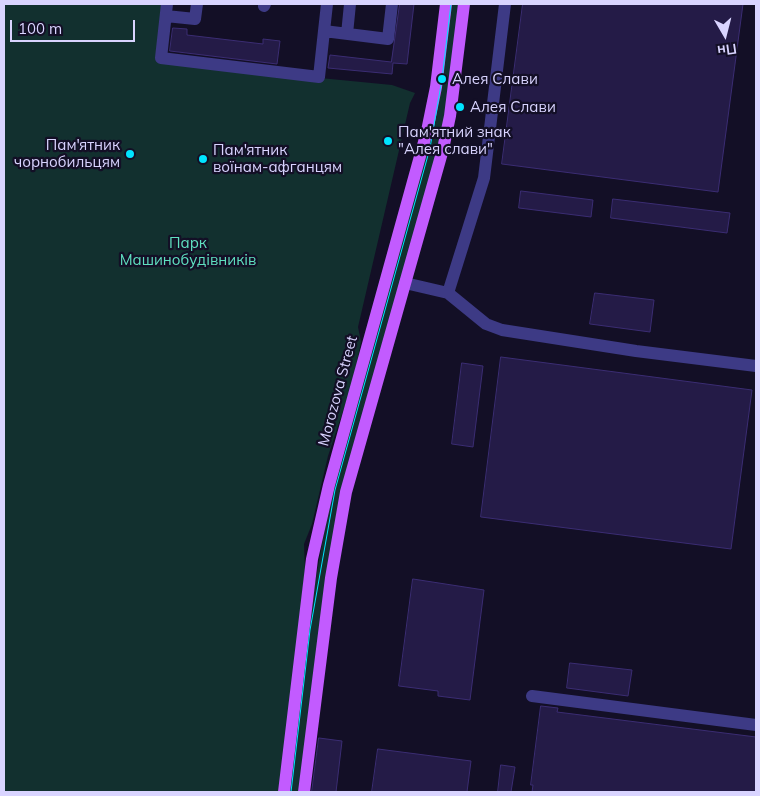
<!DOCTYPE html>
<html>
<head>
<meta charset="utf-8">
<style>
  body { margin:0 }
  #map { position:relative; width:760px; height:796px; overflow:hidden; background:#130f26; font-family:Mulish,sans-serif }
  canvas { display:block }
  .frame { position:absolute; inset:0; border:5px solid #d9d4ff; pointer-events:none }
  .north { position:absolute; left:700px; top:10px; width:50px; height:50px; -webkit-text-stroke:4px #130f26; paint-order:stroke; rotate:172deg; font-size:14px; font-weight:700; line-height:20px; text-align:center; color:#d9d4ff }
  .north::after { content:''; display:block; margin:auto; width:18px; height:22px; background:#d9d4ff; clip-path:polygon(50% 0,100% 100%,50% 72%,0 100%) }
  .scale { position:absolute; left:10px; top:20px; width:125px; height:22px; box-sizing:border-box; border:2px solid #d9d4ff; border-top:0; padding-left:6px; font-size:15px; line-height:18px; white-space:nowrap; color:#d9d4ff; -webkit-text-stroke:4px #130f26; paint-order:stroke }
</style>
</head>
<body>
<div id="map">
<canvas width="760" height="796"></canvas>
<div class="frame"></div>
<div class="north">Пн</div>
<div class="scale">100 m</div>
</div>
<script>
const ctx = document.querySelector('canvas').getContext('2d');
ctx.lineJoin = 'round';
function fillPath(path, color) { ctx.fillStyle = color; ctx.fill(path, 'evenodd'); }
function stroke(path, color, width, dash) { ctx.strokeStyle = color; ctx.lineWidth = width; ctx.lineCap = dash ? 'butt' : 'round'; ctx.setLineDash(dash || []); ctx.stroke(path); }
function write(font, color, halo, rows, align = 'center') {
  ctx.font = font + ' Mulish,sans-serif'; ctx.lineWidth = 4.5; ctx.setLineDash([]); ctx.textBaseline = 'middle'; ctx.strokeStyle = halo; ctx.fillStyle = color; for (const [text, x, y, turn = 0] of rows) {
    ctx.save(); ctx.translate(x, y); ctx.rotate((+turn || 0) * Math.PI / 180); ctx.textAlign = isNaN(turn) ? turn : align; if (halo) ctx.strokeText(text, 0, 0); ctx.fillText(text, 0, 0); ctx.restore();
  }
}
fillPath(new Path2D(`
  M4,4H165L158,59L238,70L392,85L415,93L410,103L358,327L361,342L353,381L328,456L312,524L304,544L305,570L280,792H4Z
  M449,4H460L447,117L344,487L300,792H288L313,594L333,484L427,145Z`), '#12302f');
const building = new Path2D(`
  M400,4H414L407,64L393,63L392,74L328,68L330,55L391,62Z
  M523,4H743L718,192L502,164Z
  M173,28L187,29V35L263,44V39L280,41L277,64L170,51Z
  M521,191L593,200L591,217L519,208Z
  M613,199L730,213L727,233L611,218Z
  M595,293L654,300L650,332L590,324Z
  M501,357L752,390L731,549L481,517Z
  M462,363L483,366L473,447L452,444Z
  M413,579L484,590L470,700L438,696V691L399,686Z
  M570,663L632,670L628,696L567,688Z
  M541,706L558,708L557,712L756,737V792H532L533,785H531Z
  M319,738L342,741L336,792H312Z
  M378,749L471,761L467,792H372Z
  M501,765L515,767L511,792H498Z`);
fillPath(building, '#241b47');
stroke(building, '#3b2d73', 1);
stroke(new Path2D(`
  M167,4L161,58L319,77L324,31L388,39L392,4
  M505,4L484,178L448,293L486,324L502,330L636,351L756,366
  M264,6L265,4
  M166,16L195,19L197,4
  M324,31L327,4
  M347,34L350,4
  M405,283L448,293
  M532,696L756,725`), '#3d3a85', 12);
stroke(new Path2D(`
  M284,792L312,559L329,485L427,131L436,87L446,4
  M304,792L331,578L346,492L443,149L450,116L464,4`), '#c25bff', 12);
stroke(new Path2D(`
  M291,792L310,630L335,490L430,148L442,79L451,4`), '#00e5ff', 1);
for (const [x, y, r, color] of [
  [442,79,5,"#00e5ff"],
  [460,107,5,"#00e5ff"],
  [388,141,5,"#00e5ff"],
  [130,154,5,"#00e5ff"],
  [203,159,5,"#00e5ff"]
]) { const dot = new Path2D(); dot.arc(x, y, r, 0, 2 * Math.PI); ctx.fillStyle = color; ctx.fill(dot); stroke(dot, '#130f26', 2); }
write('15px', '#d9d4ff', '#130f26', [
  ["Алея Слави",452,79],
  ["Aлея Слави",470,107],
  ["Пам'ятний знак",398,132],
  ["\"Алея слави\"",398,149],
  ["Пам'ятник",120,145,"right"],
  ["чорнобильцям",120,162,"right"],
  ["Пам'ятник",213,150],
  ["воїнам-афганцям",213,167]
], 'left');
write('15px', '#5fe0c0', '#130f26', [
  ["Парк",188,243],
  ["Машинобудівників",188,260]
]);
write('15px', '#d9d4ff', '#130f26', [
  ["Morozova Street",338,391,-75]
]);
</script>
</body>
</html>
